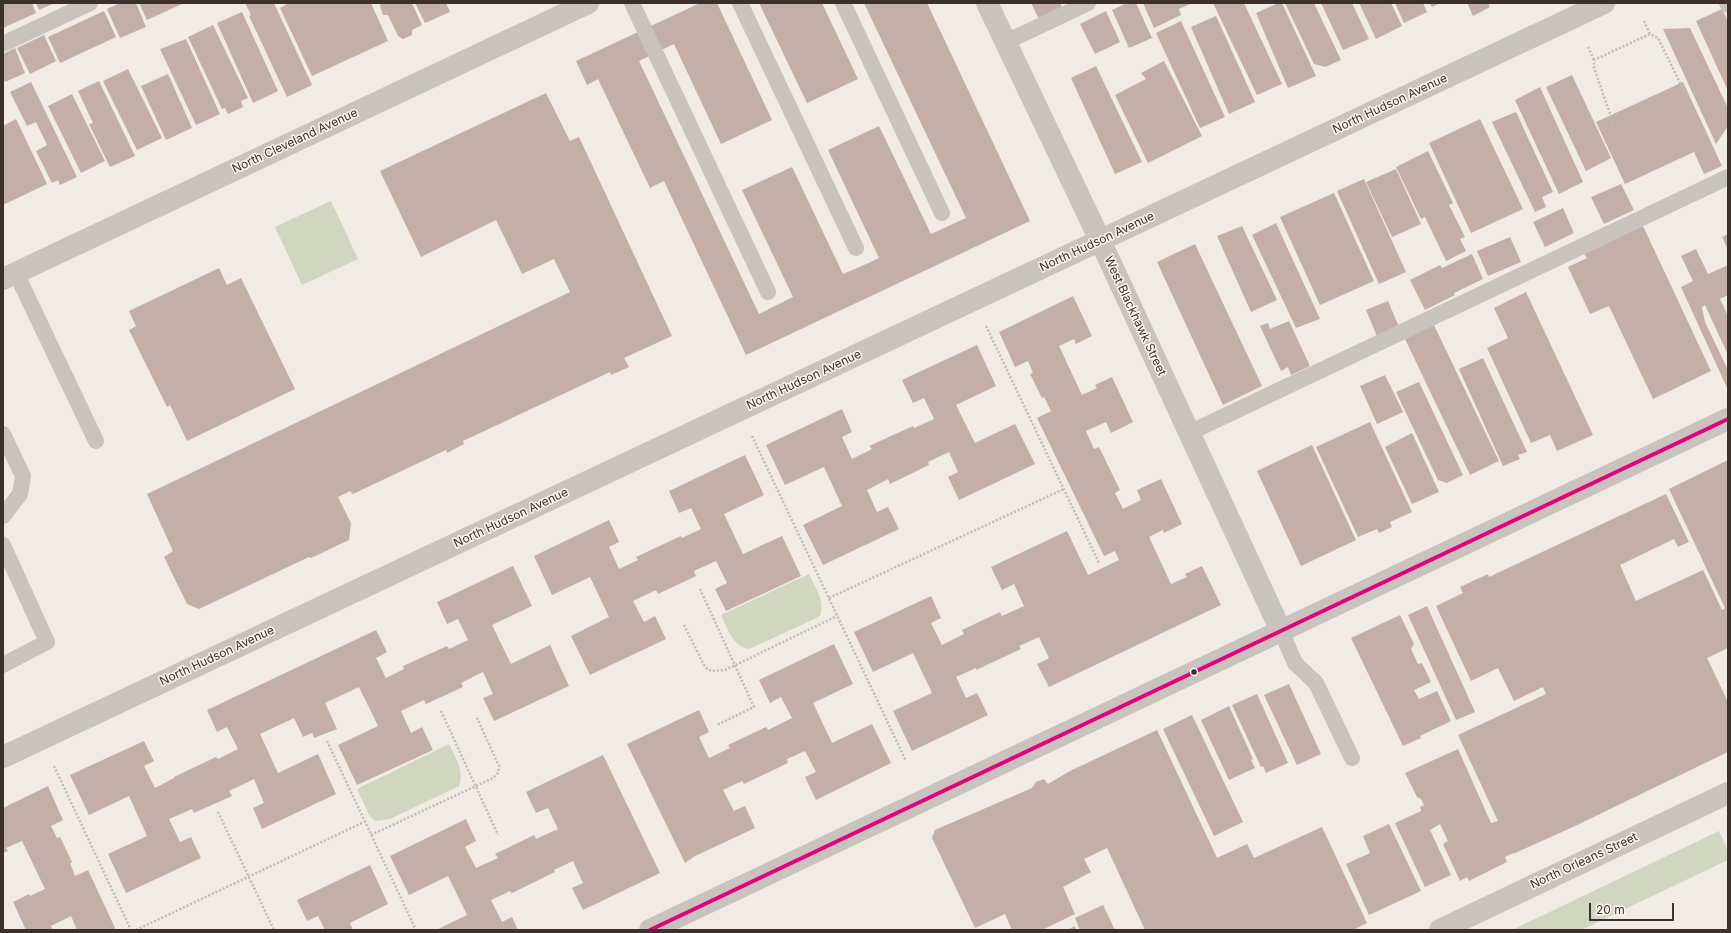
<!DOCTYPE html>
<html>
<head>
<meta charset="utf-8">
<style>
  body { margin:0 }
  #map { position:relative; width:1731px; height:933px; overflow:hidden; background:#f0ebe5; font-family:Inter,sans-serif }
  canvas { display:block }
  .frame { position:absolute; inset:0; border:4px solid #3b302b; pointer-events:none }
  .scale { position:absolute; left:1589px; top:903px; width:85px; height:18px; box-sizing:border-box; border:2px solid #3b302b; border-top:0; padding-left:5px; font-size:12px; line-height:14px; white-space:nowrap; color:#3b302b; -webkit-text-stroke:3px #fbf5ee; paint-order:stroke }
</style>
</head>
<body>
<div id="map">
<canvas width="1731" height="933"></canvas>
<div class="frame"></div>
<div class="scale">20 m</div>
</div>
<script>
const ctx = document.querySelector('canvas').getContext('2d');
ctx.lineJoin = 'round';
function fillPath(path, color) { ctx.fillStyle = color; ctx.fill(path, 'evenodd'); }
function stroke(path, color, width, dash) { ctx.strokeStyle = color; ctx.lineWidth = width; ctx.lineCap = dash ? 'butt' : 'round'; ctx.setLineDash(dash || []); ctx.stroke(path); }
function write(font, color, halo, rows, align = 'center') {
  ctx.font = font + ' Inter,sans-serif'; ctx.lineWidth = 3; ctx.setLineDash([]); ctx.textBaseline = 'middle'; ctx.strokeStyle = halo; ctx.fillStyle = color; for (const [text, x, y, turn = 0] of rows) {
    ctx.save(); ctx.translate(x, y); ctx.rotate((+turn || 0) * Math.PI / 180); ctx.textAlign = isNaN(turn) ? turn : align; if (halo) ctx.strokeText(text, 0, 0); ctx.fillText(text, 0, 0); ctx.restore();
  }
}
fillPath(new Path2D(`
  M331,201L358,259L302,285L275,227Z
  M809,574C815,587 827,604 819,617L749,649C732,646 728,629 721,615Z
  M449,744C455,757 465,772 459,786L390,819L375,821L369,815L357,789Z
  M1719,831L1728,851V860L1581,930H1512Z`), '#d1d6bf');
fillPath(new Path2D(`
  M3,3H32L36,13L3,28Z
  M36,3H55L39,10Z
  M120,3H136L146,27L120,38L107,9Z
  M139,3H184L147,20Z
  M245,3H274L312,85L287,97L249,16L251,15Z
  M289,3H371L388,41L312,76L280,8Z
  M381,3H412L422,25L412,30V35L403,39L398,36L388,15H383L380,6Z
  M415,3H446L450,12L425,23Z
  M700,3H717L772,120L721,144L674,44L639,61L759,314L793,297L742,190L792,167L843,274L864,265L879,258L828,150L879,126L931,234L966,218L864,3H927L1030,221L746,355L664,181L650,188L598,79L587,85L576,61Z
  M759,3H822L858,79L807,103Z
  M1031,3H1060L1062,7L1039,19Z
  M1127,3H1136L1152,38L1129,48L1112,10Z
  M1143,3H1192L1179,9L1181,15L1154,28Z
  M1213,3H1244L1282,84L1257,95Z
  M1278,3H1282L1316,76L1288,88L1256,13Z
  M1285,3H1314L1341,60L1325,67L1314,64Z
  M1321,3H1352L1369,39L1343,50Z
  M1359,3H1391L1402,26L1376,39Z
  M1395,3H1423L1427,12L1404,23Z
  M1430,3H1440L1432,7Z
  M1467,3H1488L1490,7L1473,16Z
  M1722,9L1728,21V91L1696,21Z
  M104,11L116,37L60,63L48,37Z
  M1106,11L1120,42L1095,54L1080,24Z
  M242,12L278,91L253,103L217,23Z
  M1216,16L1255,102L1229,114L1191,27Z
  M1181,21L1225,117L1200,128L1156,33Z
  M213,25L248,98L241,101L243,107L228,114L225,108L222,109L188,37Z
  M1690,28L1728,108V126L1716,144L1663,29Z
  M44,35L56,61L30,74L17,48Z
  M186,39L220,114L196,125L160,49Z
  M15,48L25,73L5,82L3,78V54Z
  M1164,61L1202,136L1148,163L1115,95L1146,79L1141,73Z
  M1096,66L1142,162L1115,174L1071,78Z
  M128,69L162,138L137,150L103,81Z
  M168,74L192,128L166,140L141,86Z
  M1572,75L1611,158L1586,171L1546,87Z
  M99,81L135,156L110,167L89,124L93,123L78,91Z
  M31,82L77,177L60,185L58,180L52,183L36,151L47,145L36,122L27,126L10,92Z
  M1683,82L1722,166L1704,174L1694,152L1625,184L1596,122Z
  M1540,87L1583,182L1559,194L1515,100Z
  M546,93L570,141L579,137L672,336L624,358L629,367L611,375L610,372L463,441L464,444L447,453L446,450L353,494L350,491L338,497L351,523L349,540L311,558L309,557L199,609L187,604L164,557L173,551L147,494L570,292L554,259L522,274L496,220L421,257L380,171Z
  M72,94L105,161L81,173L48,106Z
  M1516,112L1553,192L1542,197L1546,207L1535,212L1492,122Z
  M16,119L47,184L3,205V126Z
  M1480,119L1523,209L1471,233L1429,143Z
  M1428,151L1453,203L1449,205L1465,237L1460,239L1466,251L1446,261L1425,217L1421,219L1396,167Z
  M1396,169L1421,224L1392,237L1366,182Z
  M1364,179L1406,272L1379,284L1337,191Z
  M1621,184L1634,210L1604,224L1591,197Z
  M1334,193L1374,281L1320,305L1280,217Z
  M1563,208L1574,233L1545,247L1533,222Z
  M1276,223L1320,319L1296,328L1252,235Z
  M1242,226L1277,300L1251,312L1217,236Z
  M1643,226L1711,371L1653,399L1609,306L1590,314L1568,267L1587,258L1584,254Z
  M1728,234V250L1722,237Z
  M1510,237L1521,262L1488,276L1477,251Z
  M1195,244L1262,386L1223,405L1157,262Z
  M1696,249L1708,274L1728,265V295L1720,299L1728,316V355L1705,305L1702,307L1705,322L1728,370V390L1681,287L1693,281L1681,256Z
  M1472,254L1483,279L1454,293L1455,295L1425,310L1410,280L1440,265L1442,268Z
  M219,268L227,285L241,278L295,389L187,441L170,405L167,407L129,330L136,326L129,311Z
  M1526,292L1593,435L1557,451L1550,435L1531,443L1487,348L1508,338L1494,308Z
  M1073,296L1092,336L1076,344L1074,339L1059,346L1082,395L1097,388L1095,385L1112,377L1133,422L1111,433L1106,422L1086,431L1094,449L1099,447L1120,490L1115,493L1123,509L1141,500L1137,490L1161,479L1182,524L1164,533L1163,530L1149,537L1171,584L1187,577L1185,574L1202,566L1221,605L1049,687L1037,664L1049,658L1039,637L1019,646L1021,649L976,670V668L956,677L966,698L977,693L988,715L912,751L893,711L932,693L913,653L873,672L854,632L931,596L941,618L931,623L942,645L964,634L962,630L1000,612L1002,616L1024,606L1014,584L1002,590L991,567L1067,531L1088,575L1119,560L1115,551L1104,556L1037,418L1051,411L1044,397L1042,398L1030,374L1033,373L1028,361L1015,367L999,332Z
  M1388,301L1399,327L1377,336L1366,310Z
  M1289,321L1310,366L1291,375L1288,367L1281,371L1260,326L1268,323L1270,329Z
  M1434,325L1499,461L1470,475L1405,339Z
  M977,345L996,386L956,405L975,443L1015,424L1035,464L959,500L948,477L958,472L949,452L928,462L929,465L890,484L888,479L867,490L877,512L888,507L899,529L823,565L803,525L842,506L824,467L785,485L766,445L842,409L852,432L842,437L852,459L872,449L869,446L913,426L914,428L934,419L924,398L913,403L902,380Z
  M1483,358L1527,452L1518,455L1520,459L1503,466L1459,369Z
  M1385,375L1403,412L1377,424L1360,386Z
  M1419,382L1463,475L1447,483L1438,480L1396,392Z
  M1370,422L1412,512L1390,522L1392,527L1379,533L1377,529L1358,537L1316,447Z
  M1412,433L1439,492L1412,504L1385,447Z
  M1312,445L1356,540L1301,566L1257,471Z
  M745,455L764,495L724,514L743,554L782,536L801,576L726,611L715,589L727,583L716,561L694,571L696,576L658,594L656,590L633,601L644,622L655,616L666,639L590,675L571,636L609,617L590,577L552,595L534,556L609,520L619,542L609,547L619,569L638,560L636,557L681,536L682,538L701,529L691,508L679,513L669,491Z
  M1728,460V648L1707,658L1728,702V752L1573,827L1513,854V853L1505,857L1507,862L1469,881L1467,877L1460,881L1443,844L1448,841L1440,824L1430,830L1451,875L1425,887L1395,823L1421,811L1420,807L1424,805L1421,799L1417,797L1405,773L1458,749L1491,823L1498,821L1458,735L1546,694L1543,687L1514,701L1498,668L1471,681L1436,606L1463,593L1460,587L1488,574L1489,577L1666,494L1689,542L1678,547L1674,539L1620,565L1636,601L1703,570L1722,610L1725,608L1669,489Z
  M513,566L532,606L492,625L511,664L550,645L569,686L494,721L483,698L493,694L483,672L461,683L463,687L426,704L424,700L401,711L411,733L422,727L433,750L357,785L338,745L378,726L359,687L325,703L337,729L314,738L312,733L303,737L294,718L260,734L278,773L318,754L336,794L262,829L253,808L264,803L254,779L229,791L232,796L194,813L192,809L169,819L180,842L191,837L201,858L126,893L108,854L147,836L129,796L89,815L70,775L144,741L154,761L144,766L155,788L174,778V777L216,757L218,759L238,749L227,727L217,732L207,710L376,630L387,652L376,658L386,678L404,669L403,666L447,646L449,649L468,640L458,619L447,624L437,602Z
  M1427,606L1475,712L1456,720L1408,615Z
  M1400,615L1414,644L1411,649L1418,664L1422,663L1431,682L1414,690L1419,699L1437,691L1451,721L1420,736L1421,738L1403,746L1351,638Z
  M834,644L853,684L813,703L832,743L872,724L891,763L816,800L805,777L816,772L805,751L787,759L788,763L744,784L742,781L723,790L734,811L745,806L755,828L695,856L685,863L627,744L699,710L709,732L699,737L709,758L730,748L728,745L766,727L768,730L792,718L781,697L770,703L759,680Z
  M1289,684L1321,754L1297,765L1264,695Z
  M1257,694L1288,763L1266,773L1263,766L1261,767L1232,705Z
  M1229,706L1253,759L1251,760L1255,768L1229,780L1201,720Z
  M1192,715L1243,822L1214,836L1163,729Z
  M1157,730L1217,858L1247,844L1254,858L1322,827L1367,923L1353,930H1145L1107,848L1084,859L1091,872L1063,887L1075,914L1042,930H1012L1005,914L975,928L932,838L935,830L1032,788L1036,782L1044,779L1048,784L1070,771Z
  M603,755L660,873L583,910L572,888L583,883L573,861L554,870L555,872L512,893L510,891L491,900L502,922L512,917L518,930H436L467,915L448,876L409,895L390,856L466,819L476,841L465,847L476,868L498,858L495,854L534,835L536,839L558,829L548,808L536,813L526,792Z
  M48,786L63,820L51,826L57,838L60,837L72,862L70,863L75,876L88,870L116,930H77L71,916L51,926L53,930H26L13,902L29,894L30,896L45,889L22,841L6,848L8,851L3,853V808Z
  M1389,824L1421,891L1369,915L1346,864L1370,853L1363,836Z
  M370,865L388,904L350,923L353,930H325L318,916L307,921L297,900Z
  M1103,905L1115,930H1080L1075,918Z
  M1075,926L1076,930H1067Z`), '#c3afa7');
stroke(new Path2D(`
  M1644,21L1650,34
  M1588,47L1594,60
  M1614,125L1594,68V60L1650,34L1658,38L1685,93
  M986,326L1099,563
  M752,436L906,761
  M700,589L754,707L717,725
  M829,598L1064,489
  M684,625L705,667L711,671L725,670L837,616
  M441,711L498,835
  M327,741L416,930
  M54,766L131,930
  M218,812L274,930
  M371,835L493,778L498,773L499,766L477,718
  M136,930L364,822`), '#c2bbb6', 2.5, [2, 2]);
stroke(new Path2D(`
  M632,3L768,292
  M740,3L856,248
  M843,3L942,213
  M1727,3L1728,5
  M1006,42L1088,3
  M3,44L90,3
  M16,273L96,441
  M1189,433L1728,177
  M3,434L23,476L20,494L3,516
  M3,545L47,642L3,665
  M1281,631L1295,663L1316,683L1352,758`), '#c9c3be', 16);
stroke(new Path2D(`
  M987,3L1100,240L1281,631
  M3,279L588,3
  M3,757L1604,3
  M1440,930L1728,793`), '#c9c3be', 22);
stroke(new Path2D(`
  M650,930L1728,419`), '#c9c3be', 22);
stroke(new Path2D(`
  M650,930L1728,419`), '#e5007d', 4);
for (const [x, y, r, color] of [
  [1194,672,3.5,"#3b302b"]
]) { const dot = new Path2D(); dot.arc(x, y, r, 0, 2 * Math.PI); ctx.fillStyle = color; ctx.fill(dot); stroke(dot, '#fbf5ee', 1.5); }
write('12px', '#3b302b', '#fbf5ee', [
  ["North Hudson Avenue",1390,104,-25],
  ["North Cleveland Avenue",295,141,-25],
  ["North Hudson Avenue",1097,242,-25],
  ["West Blackhawk Street",1135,316,65],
  ["North Hudson Avenue",804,380,-25],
  ["North Hudson Avenue",511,518,-25],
  ["North Hudson Avenue",217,656,-25],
  ["North Orleans Street",1584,861,-25]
]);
</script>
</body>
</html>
